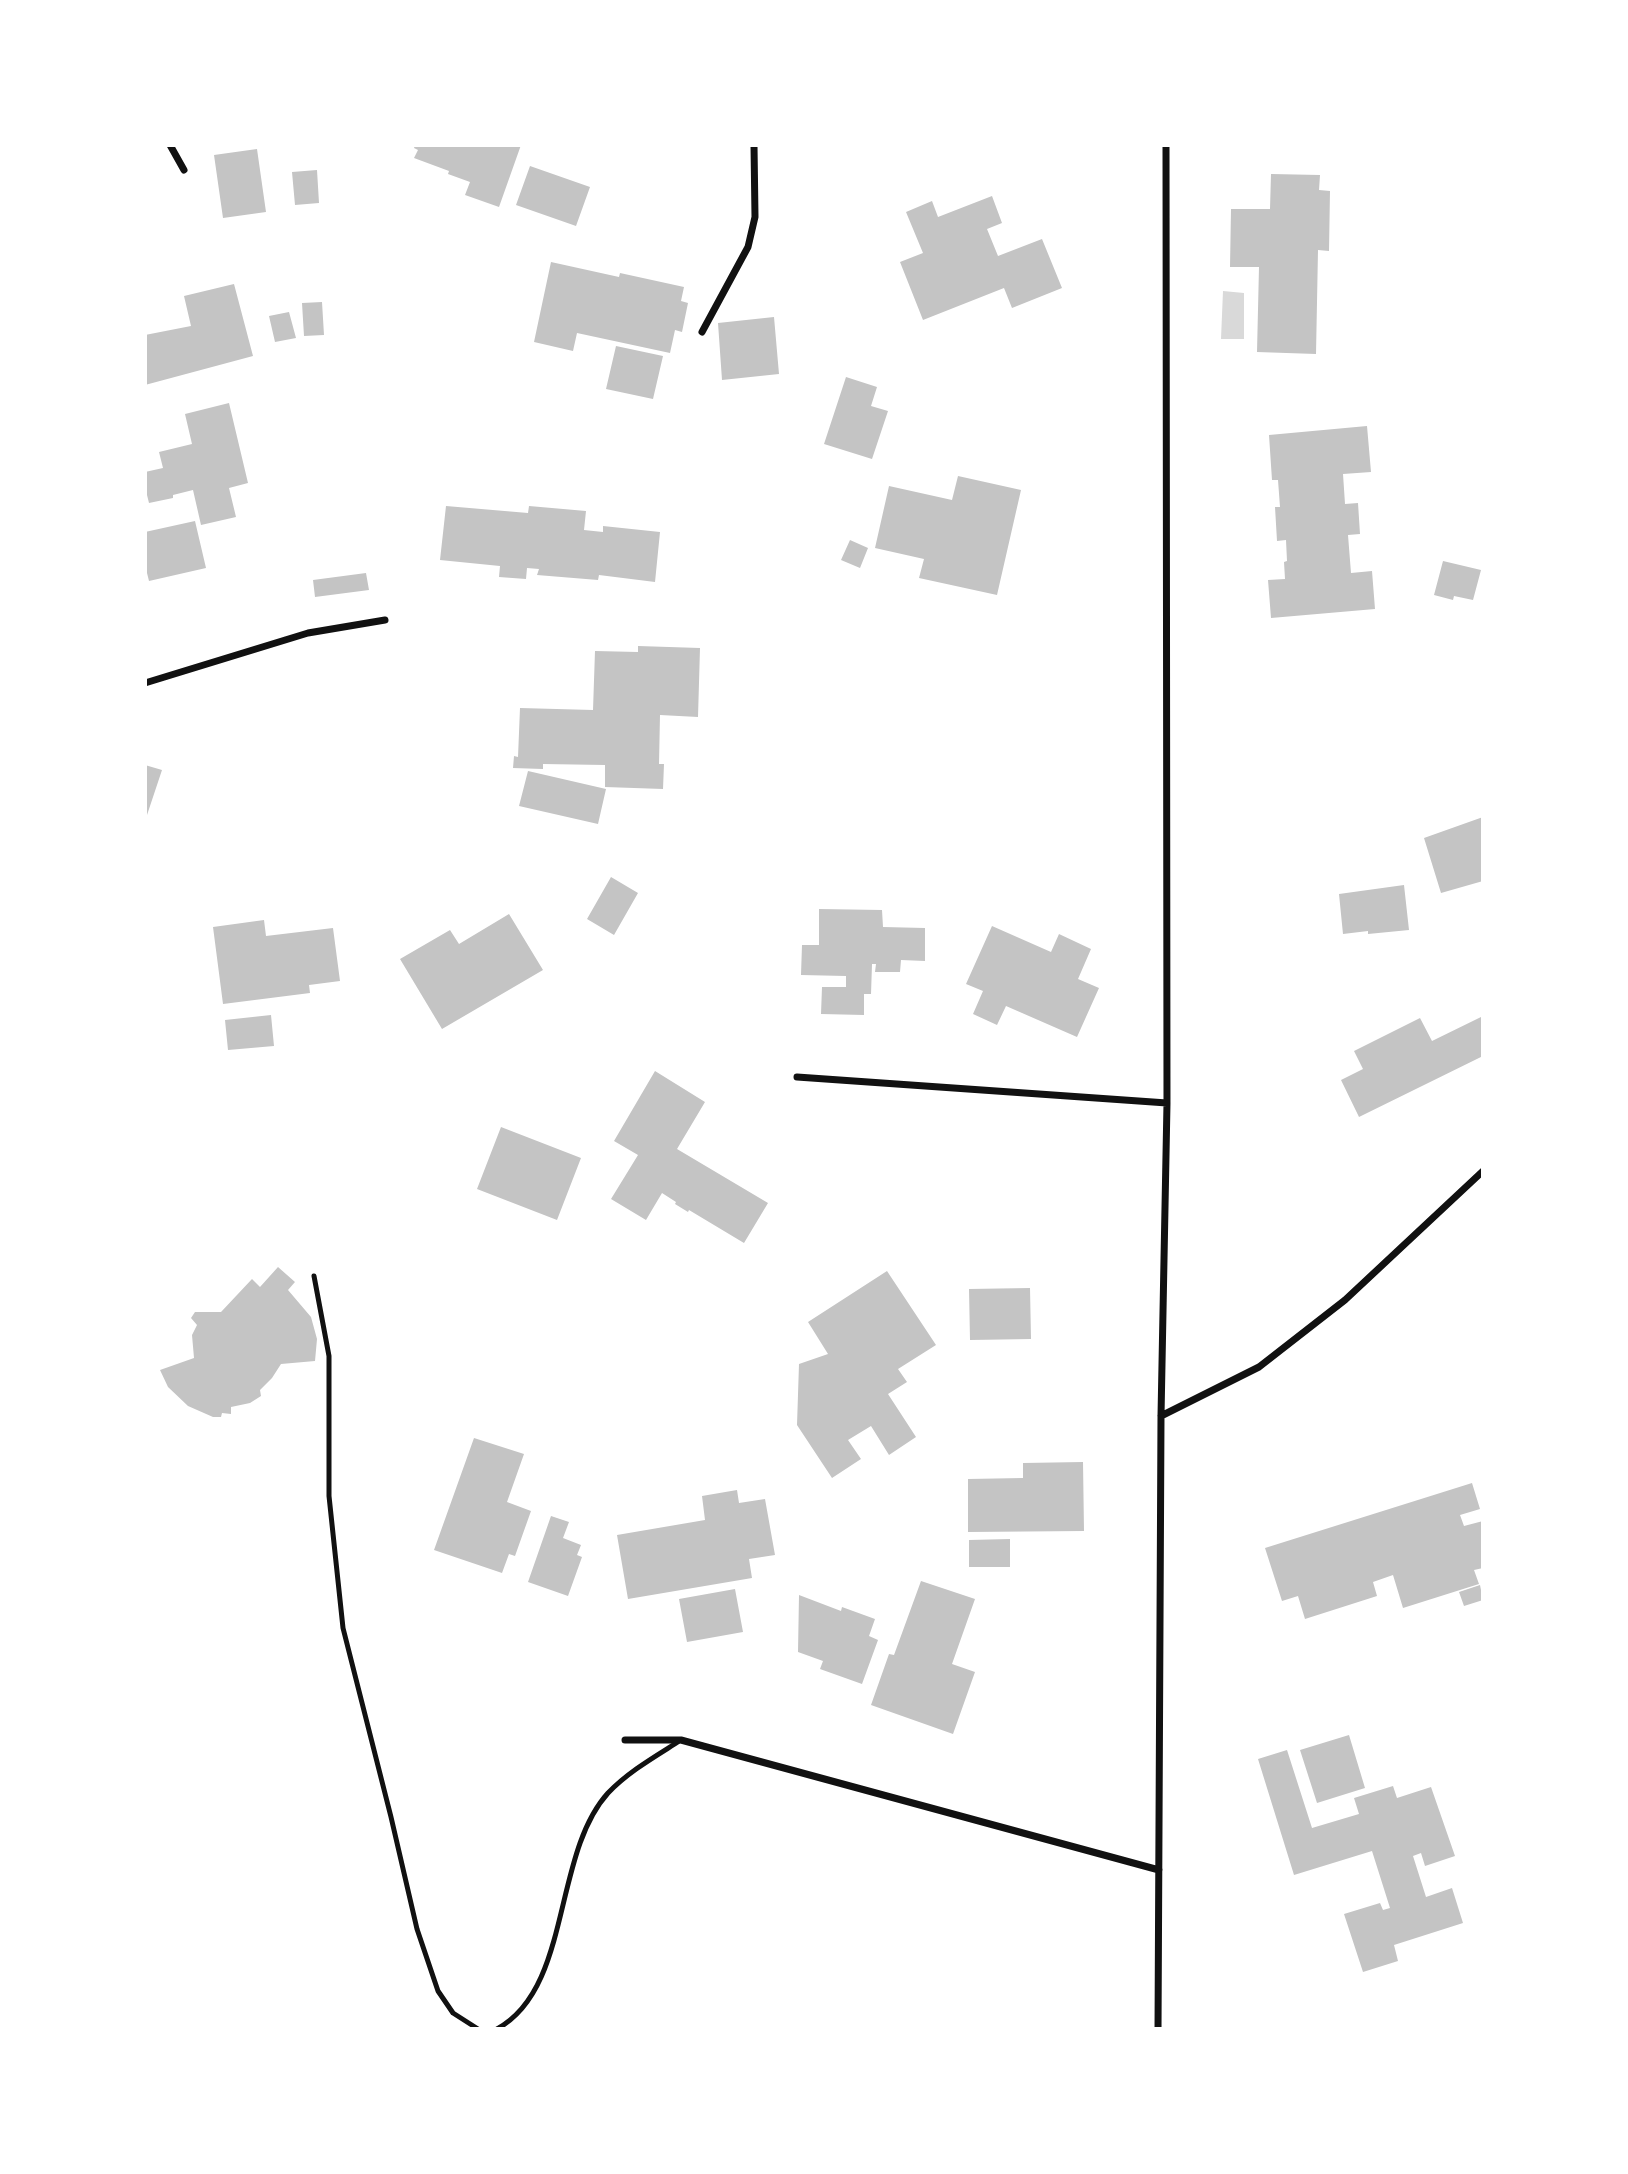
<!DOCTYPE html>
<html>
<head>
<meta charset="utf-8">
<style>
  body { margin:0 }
  #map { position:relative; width:1628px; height:2174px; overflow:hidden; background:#fff; font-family:Lora,serif }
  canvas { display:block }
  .frame { position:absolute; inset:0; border:147px solid #fff; pointer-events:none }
</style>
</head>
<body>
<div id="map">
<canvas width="1628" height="2174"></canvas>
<div class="frame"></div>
</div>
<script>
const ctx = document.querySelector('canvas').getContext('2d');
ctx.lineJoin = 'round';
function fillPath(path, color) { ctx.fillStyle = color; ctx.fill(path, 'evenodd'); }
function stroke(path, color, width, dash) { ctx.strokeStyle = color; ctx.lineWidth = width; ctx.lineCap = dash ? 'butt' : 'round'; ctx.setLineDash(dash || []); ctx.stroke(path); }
fillPath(new Path2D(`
  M1223,291L1244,293V339H1221Z`), '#d9d9d9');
fillPath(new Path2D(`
  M415,145H521L499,207L465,195L470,182L448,174L449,171L414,158L418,150L414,148Z
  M257,149L266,212L223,218L214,155Z
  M530,166L590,187L576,226L516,205Z
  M317,170L319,203L295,205L292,172Z
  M1271,174L1320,175L1319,190L1330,191L1329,251L1318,250L1316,354L1257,352L1259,267H1230L1231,209H1270Z
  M992,196L1002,223L987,229L998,256L1042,239L1062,288L1012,308L1004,288L923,320L900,262L923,253L906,212L932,201L938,217Z
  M551,262L619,277L620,273L684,287L681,301L688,303L682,332L675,330L670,353L577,333L573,351L534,342Z
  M234,284L253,356L145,385V335L191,326L184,296Z
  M322,302L324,335L304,336L302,303Z
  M289,312L296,338L275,342L269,316Z
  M774,317L779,374L722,380L718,323Z
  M616,346L663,356L653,399L606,389Z
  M846,377L877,387L871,406L888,411L872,459L824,444Z
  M229,403L248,483L229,488L236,517L201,525L193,490L173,495V498L149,503L145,487V472L163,468L159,452L192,444L185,414Z
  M1367,426L1371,472L1343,474L1345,504L1358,503L1360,534L1348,535L1351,573L1372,571L1375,609L1271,618L1268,580L1285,579L1284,562L1287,561L1286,540L1277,541L1275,507H1280L1278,480H1272L1269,435Z
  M958,476L1021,490L997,595L919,578L924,559L875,548L889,486L952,500Z
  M446,506L528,513L529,506L586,511L584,530L603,532V526L660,532L655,582L599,575L598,580L537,575L539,569L527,568L526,579L499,577L500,566L440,560Z
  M195,521L206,568L149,581L145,565V532Z
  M850,540L868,548L860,568L841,560Z
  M1443,561L1481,570L1473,600L1454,596L1453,600L1434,595Z
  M366,573L369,590L315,597L313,580Z
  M638,646L700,648L698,717L660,715L659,764H664L663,789L605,787V765L543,764V769L513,768L514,756L518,757L520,708L593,710L595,651L638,652Z
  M145,765L162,770L146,818H145Z
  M528,771L606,789L598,824L519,806Z
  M1483,817V881L1441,893L1424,838Z
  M611,877L638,893L614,935L587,919Z
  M1404,885L1409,930L1368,934V931L1343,934L1339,894Z
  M819,909L882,910L883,927L925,928V961L901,960L900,972H875L876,964H872L871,994H864V1015L821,1014L822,987H846V976L801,975L802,945H819Z
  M509,914L543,970L442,1029L400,959L450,930L459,944Z
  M264,920L266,936L333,928L340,981L309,985L310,993L223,1004L213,927Z
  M992,926L1051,952L1059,934L1091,949L1078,979L1099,988L1077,1037L1006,1006L997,1025L973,1014L983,991L966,984Z
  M271,1015L274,1046L228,1050L225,1020Z
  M1481,1017L1483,1021V1056L1359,1117L1341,1080L1363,1069L1354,1051L1420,1018L1432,1041Z
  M655,1071L705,1102L677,1149L768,1203L744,1243L689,1210L688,1212L675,1204L676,1202L662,1193L646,1220L611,1199L638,1155L614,1141Z
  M501,1127L581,1158L557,1220L477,1189Z
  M278,1267L295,1282L288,1290L311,1317L317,1339L315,1361L281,1364L272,1378L260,1390L261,1396L250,1403L231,1407V1414L222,1413L221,1417H213L188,1406L168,1387L160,1370L194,1358L192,1335L197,1325L191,1318L195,1312H221L252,1279L260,1287Z
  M887,1271L936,1345L898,1369L907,1382L888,1394L916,1437L889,1455L871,1426L848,1440L861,1459L832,1478L797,1425L799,1364L828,1354L808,1322Z
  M1030,1288L1031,1339L970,1340L969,1289Z
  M474,1438L524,1454L507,1502L531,1511L515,1556L509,1554L502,1573L434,1550Z
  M1083,1462L1084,1531L968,1532V1479L1023,1478V1463Z
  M1472,1483L1480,1509L1460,1515L1464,1526L1483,1521V1568L1474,1570L1479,1584L1403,1608L1393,1575L1373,1582L1377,1596L1305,1619L1298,1596L1282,1601L1265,1548Z
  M737,1490L739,1503L765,1499L775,1555L749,1559L752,1578L628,1599L617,1535L705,1520L702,1496Z
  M551,1516L569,1522L563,1538L581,1545L577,1555L582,1557L568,1596L528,1582Z
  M1010,1539V1567H969V1540Z
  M921,1581L975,1599L952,1664L975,1672L953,1734L871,1705L889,1654L894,1655Z
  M1480,1585L1483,1600L1464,1606L1459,1592Z
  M735,1589L743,1632L687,1642L679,1599Z
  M799,1595L841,1611L842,1607L875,1619L869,1636L878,1640L862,1684L820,1669L823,1661L798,1652Z
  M1349,1735L1365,1788L1317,1803L1300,1750Z
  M1287,1750L1312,1828L1359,1814L1354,1798L1393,1786L1397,1798L1431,1787L1455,1856L1425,1866L1421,1853L1413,1856L1426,1897L1452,1888L1463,1923L1394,1945L1398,1961L1363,1972L1344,1914L1380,1903L1383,1910L1390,1908L1372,1851L1294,1875L1258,1759Z`), '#c4c4c4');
stroke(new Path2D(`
  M314,1276L329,1356V1496L343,1628L391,1817L417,1929L438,1991L453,2013L478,2029
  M497,2029C572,1988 552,1855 608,1793C629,1771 656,1756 681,1740`), '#111', 5);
stroke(new Path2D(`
  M170,145L184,170
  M702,332L748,247L755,217L754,145
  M145,683L308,633L385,620
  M797,1077L1167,1103
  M1161,1416L1259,1367L1345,1300L1483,1171
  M625,1740H681L1159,1870
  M1158,2029L1161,1416L1167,1103L1166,145`), '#111', 7);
</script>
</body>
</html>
